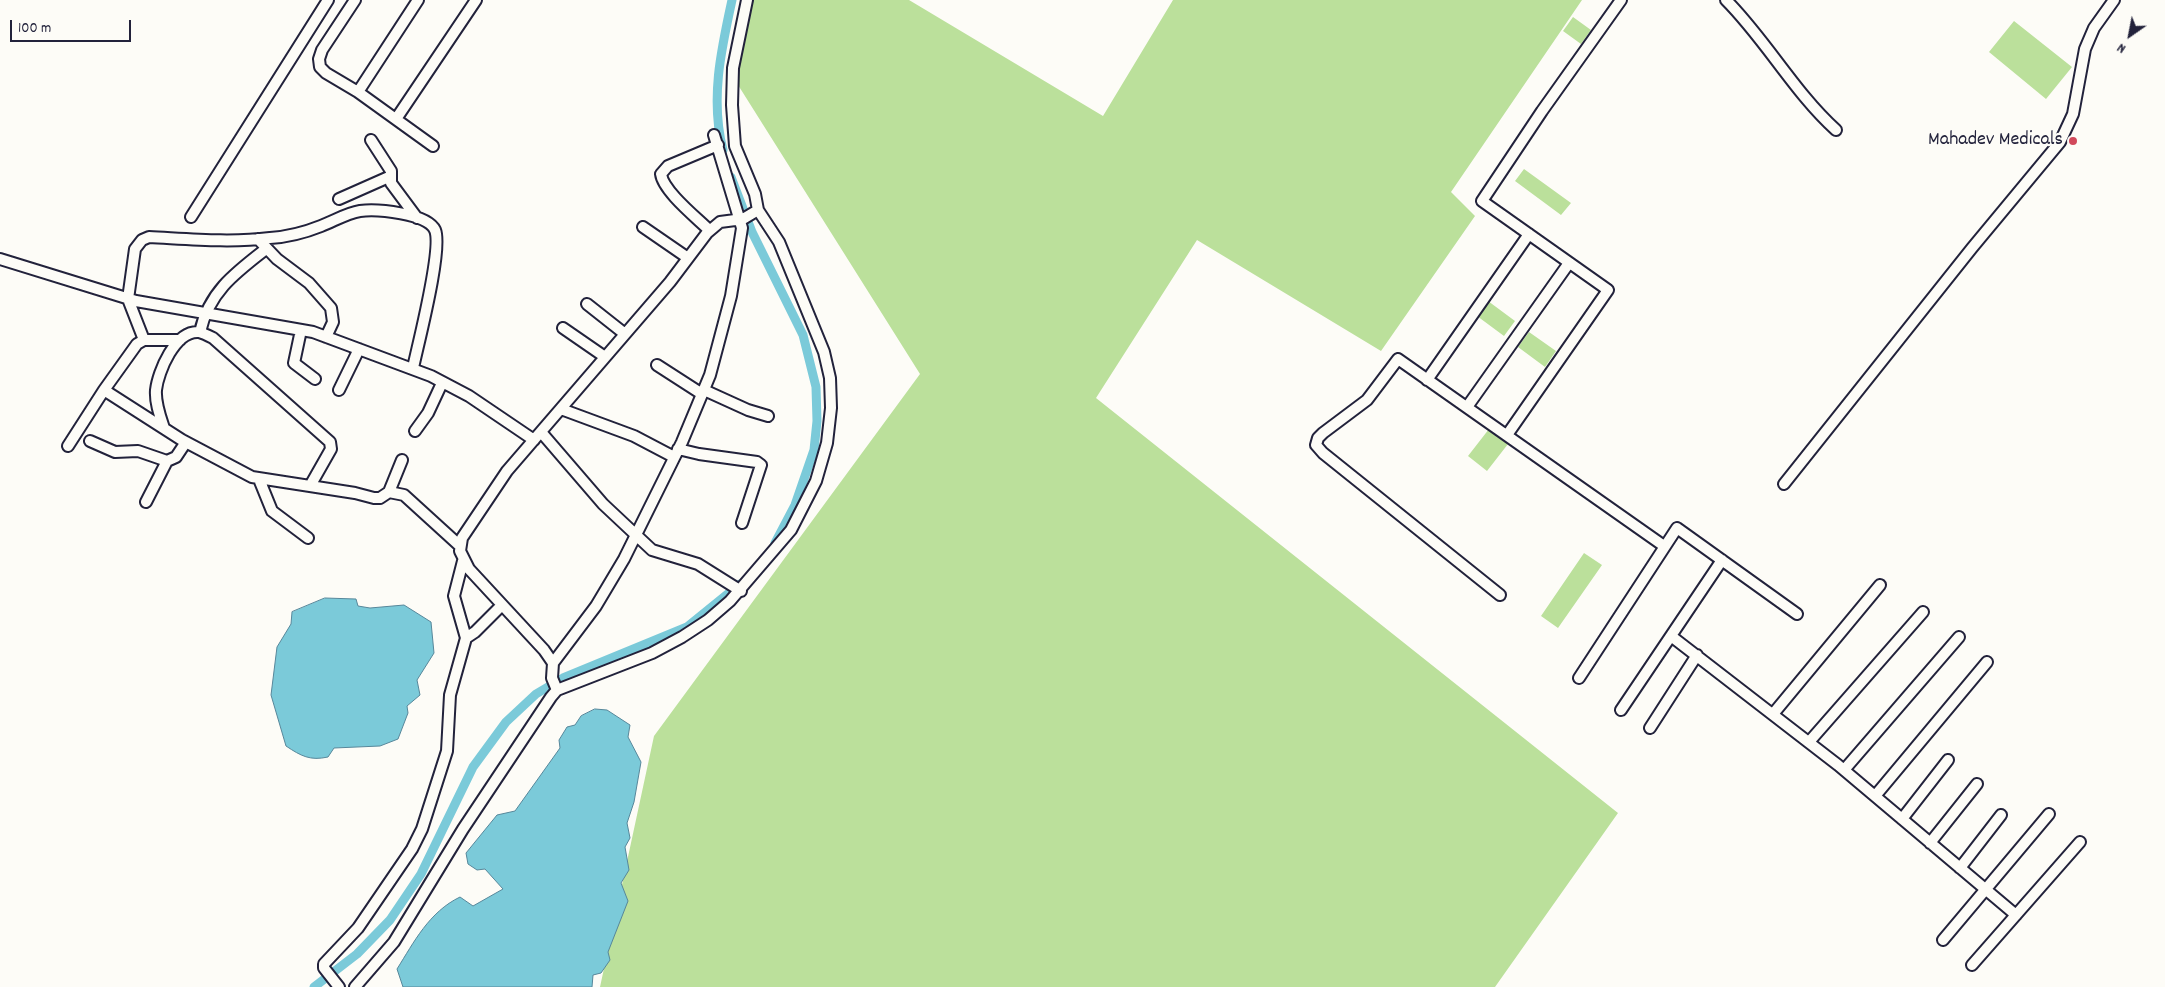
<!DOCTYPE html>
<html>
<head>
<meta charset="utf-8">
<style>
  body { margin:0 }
  #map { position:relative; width:2165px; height:987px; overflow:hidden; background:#fdfcf7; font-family:Dekko,sans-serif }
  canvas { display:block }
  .north { position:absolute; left:2105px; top:10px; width:50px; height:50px; -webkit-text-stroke:4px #fdfcf7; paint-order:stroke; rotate:213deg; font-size:14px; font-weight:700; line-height:20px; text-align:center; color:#22223b }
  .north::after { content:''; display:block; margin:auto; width:18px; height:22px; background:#22223b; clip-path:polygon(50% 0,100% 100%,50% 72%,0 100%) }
  .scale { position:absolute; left:10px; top:20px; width:121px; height:22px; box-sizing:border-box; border:2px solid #22223b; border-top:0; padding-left:6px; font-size:15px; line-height:18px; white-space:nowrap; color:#22223b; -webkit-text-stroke:4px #fdfcf7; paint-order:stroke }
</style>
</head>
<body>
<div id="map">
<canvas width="2165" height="987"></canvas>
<div class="north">N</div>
<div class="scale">100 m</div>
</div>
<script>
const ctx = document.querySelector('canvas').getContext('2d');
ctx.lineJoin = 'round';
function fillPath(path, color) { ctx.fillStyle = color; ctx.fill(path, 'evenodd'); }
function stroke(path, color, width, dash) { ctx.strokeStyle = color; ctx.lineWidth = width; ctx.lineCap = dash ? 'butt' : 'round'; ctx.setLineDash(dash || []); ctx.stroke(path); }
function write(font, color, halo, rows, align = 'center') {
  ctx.font = font + ' Dekko,sans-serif'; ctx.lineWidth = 4.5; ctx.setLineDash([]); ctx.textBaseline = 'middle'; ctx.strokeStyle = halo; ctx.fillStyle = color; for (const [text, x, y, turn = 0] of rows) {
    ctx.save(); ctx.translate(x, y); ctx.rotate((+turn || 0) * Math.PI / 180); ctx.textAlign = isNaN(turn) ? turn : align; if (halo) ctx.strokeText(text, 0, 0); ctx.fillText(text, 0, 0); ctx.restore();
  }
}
fillPath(new Path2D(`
  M748,0H909L1103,116L1173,0H1582L1451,192L1475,216L1381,351L1197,240L1096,398L1618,813L1495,987H600L654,736L920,374L733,77Z
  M1573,17L1591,30L1581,44L1563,31Z
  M2014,21L2072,67L2046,99L1989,52Z
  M1524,169L1571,203L1561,215L1515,181Z
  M1488,301L1515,321L1504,336L1477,316Z
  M1529,332L1556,351L1545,367L1518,347Z
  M1489,429L1508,444L1487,471L1468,456Z
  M1584,553L1602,565L1558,628L1541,616Z`), '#bbe09b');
const water = new Path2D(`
  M325,598L356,599L358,606L370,608L404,605L431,622L434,653L417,680L420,695L407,706L408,713L398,739L380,746L334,748L328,757C310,761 301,756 286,746L271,695L277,647L291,624L292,612Z
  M595,709L607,710L630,725L628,737L641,762L634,802L627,823L630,838L625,847L629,870L621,883L628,901L608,952L610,960L601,973L593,975L592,987H403L397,969C414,942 429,912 460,897L473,906L503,889L485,869L477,870L468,864L466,853L497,815L515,811L560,748L559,740L567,727L575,725L581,716Z`);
fillPath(water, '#7bcad9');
stroke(water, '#57879a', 1);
stroke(new Path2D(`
  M723,150C710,100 721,50 732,0
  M731,177L752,232L803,335L816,387L817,421L814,450L795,505L775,543
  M314,987L357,954L390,920L421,874L473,767L506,722L536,694L563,678L687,627L740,584`), '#7bcad9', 9);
const minor = new Path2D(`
  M355,0L322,50L319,59L320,67L326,73L358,92L433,146
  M1726,0C1766,40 1794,92 1836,130
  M358,92L418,0
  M396,119L476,0
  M371,140L391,171V183L417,218
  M339,199L391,176
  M191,217L328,0
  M643,227L688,258
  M709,230C697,218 663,191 661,174L668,166L718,145
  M258,239L277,259L309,283L331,308L333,322L326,337
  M0,259L136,301L313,332L431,376L469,396L534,440
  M587,304L625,334
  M563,328L605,357
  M301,330L294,363L315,379
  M200,332C209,292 235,273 266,249
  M144,340L128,299L135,249L142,240L149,237C189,239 230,243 270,238C286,237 306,232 321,226C334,221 347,213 360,211C377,209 427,213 435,230C443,249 418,344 413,368
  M657,365L702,394
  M1427,380L1529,234
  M104,390L182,440L252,477L355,493L374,498H380L389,492L404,495L460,546
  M339,390L359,349
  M704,390L748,410L768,416
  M1467,407L1569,263
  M561,409L634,436L674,457
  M164,428C160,416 155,403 156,390C158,372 175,330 199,332C203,333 209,336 213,338L330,442L331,449L310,486
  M415,431L428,413L442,383
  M541,432L603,504L652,550L698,564L741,591
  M1507,435L1608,290L1482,201L1542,111L1621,0
  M90,441L115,452L138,451L167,461L176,457L186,442
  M68,446L104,390L137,344L144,340H180
  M678,449L699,454L757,462L761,465L742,523
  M259,479L272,511L308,538
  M1784,484L1972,248L2060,142L2073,114L2085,49L2094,28L2114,0
  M389,492L402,460
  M146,502L167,461
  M1500,595L1323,453L1316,445L1318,438L1323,433L1367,400L1398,359L1664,546
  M1671,636L1838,765L2016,915
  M466,638L475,632L502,605
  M553,663L544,650L469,569L460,551L462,538L507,471L670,282L707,233L720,222L743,219L758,210
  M1579,678L1677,528L1797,614
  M557,690L552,678L553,663L596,606L624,559L682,442L710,375L731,296L742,228L714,135
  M1621,710L1722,560
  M1773,714L1880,585
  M1650,728L1697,655
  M1809,742L1923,612
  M1844,770L1959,637
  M1875,796L1987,662
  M1902,819L1948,760
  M1930,843L1977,784
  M1960,868L2001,815
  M1943,940L2049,814
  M1972,965L2080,842
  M339,987L324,968V964L358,928L412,849L422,829L447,751L450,695L466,638L454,596L463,561
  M355,987L394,942L463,829L551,697L557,690L652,653L682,637L708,620L730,601L791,530L816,481L827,443L831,408L830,378L824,352L779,242L758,210L755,194L735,146L732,105L733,68L747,0`);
stroke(minor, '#22223b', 14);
stroke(minor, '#fdfcf7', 10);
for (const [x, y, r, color] of [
  [2073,141,5,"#d1495b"]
]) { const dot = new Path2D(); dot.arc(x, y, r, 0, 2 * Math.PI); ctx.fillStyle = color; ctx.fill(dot); stroke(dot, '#fdfcf7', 2); }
write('20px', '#22223b', '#fdfcf7', [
  ["Mahadev Medicals",2063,141]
], 'right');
</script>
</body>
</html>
